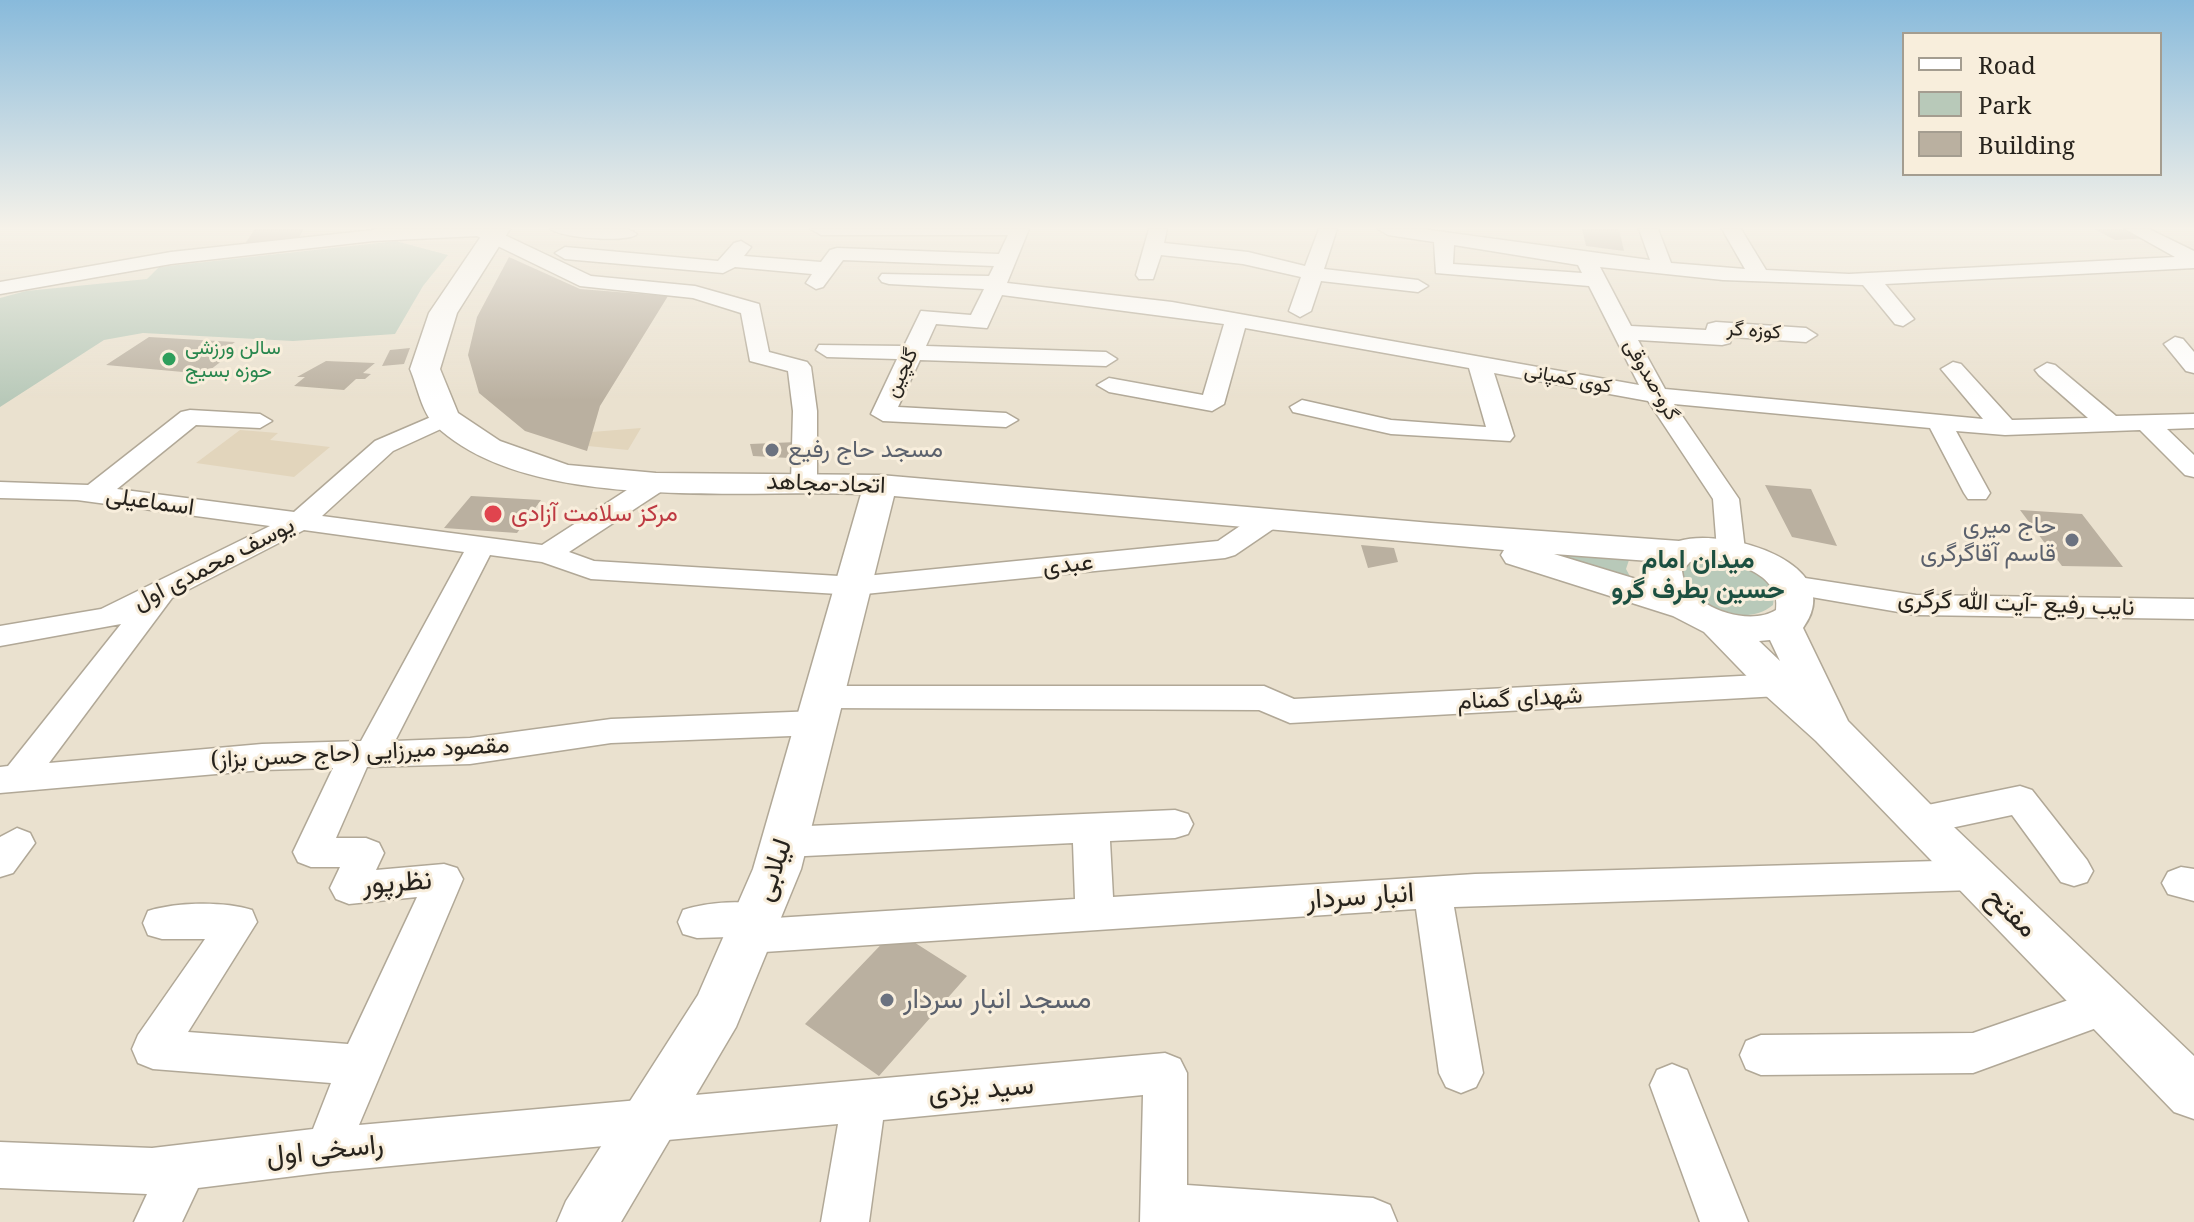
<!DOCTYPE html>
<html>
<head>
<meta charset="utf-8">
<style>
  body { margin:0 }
  #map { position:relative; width:2194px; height:1222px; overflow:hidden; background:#eae1cf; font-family:"Noto Serif",serif }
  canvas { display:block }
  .legend { position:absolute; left:1902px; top:32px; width:260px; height:144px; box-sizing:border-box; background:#f8eedc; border:2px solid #a49d90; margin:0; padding:10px 14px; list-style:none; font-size:24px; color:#27231d }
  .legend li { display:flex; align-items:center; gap:16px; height:40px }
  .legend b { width:40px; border:2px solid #a49d90 }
</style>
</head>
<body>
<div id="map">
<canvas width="2194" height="1222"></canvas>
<ul class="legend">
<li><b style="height:10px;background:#fff"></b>Road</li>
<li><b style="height:22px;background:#b8c9b9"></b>Park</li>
<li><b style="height:22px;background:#bab0a0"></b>Building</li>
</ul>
</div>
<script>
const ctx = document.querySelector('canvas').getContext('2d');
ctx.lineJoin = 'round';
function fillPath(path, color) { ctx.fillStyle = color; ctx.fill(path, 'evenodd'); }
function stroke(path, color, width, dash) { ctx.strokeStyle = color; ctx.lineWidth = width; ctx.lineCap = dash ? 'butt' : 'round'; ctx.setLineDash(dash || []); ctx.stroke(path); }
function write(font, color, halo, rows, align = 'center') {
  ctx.font = font + ' "Noto Serif",Vazirmatn,serif'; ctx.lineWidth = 6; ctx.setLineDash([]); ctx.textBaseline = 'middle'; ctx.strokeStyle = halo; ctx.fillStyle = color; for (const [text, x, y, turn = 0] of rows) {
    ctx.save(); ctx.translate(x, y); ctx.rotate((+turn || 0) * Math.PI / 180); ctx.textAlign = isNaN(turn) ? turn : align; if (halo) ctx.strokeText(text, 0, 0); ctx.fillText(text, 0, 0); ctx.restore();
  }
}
fillPath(new Path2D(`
  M641,428L628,450L588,446L592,432Z
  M240,430L278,433L270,440L330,447L294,477L196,463Z`), '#e2d5bc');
fillPath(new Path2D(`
  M396,241L448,255L423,286L395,334L293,341L143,333L104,340L0,407V298L26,291L147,279L159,267Z
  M1532,546L1632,551L1626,569L1632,580Z
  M1709,557C1733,562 1782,571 1773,605C1748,625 1720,611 1694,599L1679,571L1695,559Z`), '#b8c9b9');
fillPath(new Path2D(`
  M255,229H303L298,241L244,245Z
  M1582,229H1619L1624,251L1586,246Z
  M2094,229H2131L2149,238L2115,240Z
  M509,257L580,289L668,296L600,406L587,451L525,431L479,393L468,355L477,317Z
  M149,337L235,342L222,352L232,353L210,370L194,373L106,365Z
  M410,348L404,364L382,366L390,350Z
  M326,361L375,363L363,373L371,374L365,379H356L344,390L294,386L305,377H297Z
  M797,442L789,458L753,456L750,444Z
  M1765,485L1811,489L1837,546L1792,537Z
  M471,496L541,500L517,533L444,528Z
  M2020,510L2082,514L2123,567L2062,566Z
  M1361,545L1394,548L1398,562L1368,568Z
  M895,930L967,976L879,1076L805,1024Z`), '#bab0a0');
const minor = new Path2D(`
  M382,229H492L591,276L695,286L759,304L769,352L807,362L811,367L817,411V482L813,488H795L791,482L793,411L788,371L750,361L741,313L693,298L580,286L477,236L373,241L171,264L0,294V282L171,252Z
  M551,229H628L637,234C628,243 560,238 551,229Z
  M811,229H1029L1007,283L1172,302L1639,385L1589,286L1436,273L1434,242L1388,235L1378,229H1422L1650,260L1639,229H1658L1671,263L1745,269L1722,229H1741L1766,270L1849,274L2175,257L2125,229H2149L2194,251V268L1885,284L1914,319L1903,326L1895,324L1863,285L1723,280L1600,267L1631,326L1706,330L1708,324L1716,322L1806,328L1817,335L1806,342L1732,337L1730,343L1722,345L1638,340L1665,389L1983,419L1941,369L1953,362L1961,364L2012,420L2088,418L2039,375L2035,370L2047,363L2055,365L2116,416L2194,414V428L2167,429L2194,455V477L2185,475L2140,430L2005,435L1956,431L1990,493L1986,499H1968L1964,493L1930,428L1674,404L1739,499L1745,550L1741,556H1721L1717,550L1713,499L1648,401L1494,373L1514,436L1510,441L1391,434L1293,412L1290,407L1302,400L1391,420L1486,427L1469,368L1245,328L1224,404L1212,411L1109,392L1097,385L1109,378L1203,395L1224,324L1002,295L987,328L936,324L926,346L1106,352L1117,359L1106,366L920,360L898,407L1006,413L1018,420L1006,427L883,421L871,414L897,359L827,357L816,350L819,345L904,346L921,311L971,315L984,289L889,284L882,282L879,278L882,274L989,276L994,266L843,260L823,287L816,289L806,283L812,274L735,267L723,273L565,259L555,253L565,247L718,261L734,243L741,241L751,247L744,256L821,262L830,250L837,248L999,254L1008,235H821ZM1454,245L1578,265L1582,273L1453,264Z
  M1149,229H1167L1164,243L1248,252L1305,266L1319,229H1337L1324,269L1418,280L1428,286L1418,292L1321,281L1311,311L1300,317L1289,311L1301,277L1243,264L1161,255L1153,279H1139L1136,275Z
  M2175,337L2183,339L2194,352V373L2186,371L2164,344Z
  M190,410L260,414L272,421L260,428L196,425L117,489L294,512L375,441L445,411L454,413L457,418L454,423L393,451L322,516L542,545L647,477H665L669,483L665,489L569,552L594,561L855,577L1218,541L1262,511H1282L1286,517L1282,523L1235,555L1225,558L855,595L591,579L542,562L490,555L395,741L470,738L611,719L817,711L829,714L834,723L829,732L817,735L611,743L470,764L367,767L336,838H366L379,843L384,853L376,870L444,864L457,868L463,879L359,1125L1165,1053L1180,1059L1187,1073V1185L1373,1198L1390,1205L1397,1222H1140L1143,1095L883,1120L869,1222H821L838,1124L327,1172L198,1188L182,1222H134L147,1194L0,1188V1142L152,1148L313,1129L331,1083L153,1069L138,1063L132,1049L138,1035L205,939H162L148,935L143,923L148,911C176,902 224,901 252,910L257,922L188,1032L348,1044L417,897L349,904L336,899L330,888L340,867H311L298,862L293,852L333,768L262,770L0,793V767L8,766L121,624L0,646V626L101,609L270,526L77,500L0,498V482L88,485L181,412ZM304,530L464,552L361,741L262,744L49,763L172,598Z
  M1792,576L1916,595L2194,599V619L1916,615L1782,592L1777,585L1782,578Z
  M1779,674L1790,677L1795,685L1790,693L1779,696L1290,723L1259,710L824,708L813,705L808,697L813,689L824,686H1264L1294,699Z
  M2020,786L2032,790L2087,860L2093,871L2087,882L2074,886L2061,882L2012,815L1918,835L1905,831L1900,821L1905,811L1918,807Z
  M1175,810L1188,814L1193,824L1188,834L1175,838L1110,841L1113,897L1475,874L1973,860L1986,864L1992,875L1986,886L1973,890L1454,907L1483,1073L1476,1087L1461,1093L1446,1087L1439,1073L1416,909L749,953L735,948L730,937L697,938L683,934L678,922L683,910C708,902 745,899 770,907L775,918L1075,899L1073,843L785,857L772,852L767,842L772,832L785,827Z
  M17,828L30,833L35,843L13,873L0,877V837Z
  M2181,867L2194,869V901L2168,894L2162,883L2168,872Z
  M2106,987L2121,993L2127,1006L2121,1019L1973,1073L1761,1075L1746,1069L1740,1055L1746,1041L1761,1035L1973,1033Z
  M1672,1064L1687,1070L1748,1222H1700L1650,1085L1657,1070Z`);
const major = new Path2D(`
  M486,229H510L457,313L440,369L458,413L500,441L568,465L656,473L880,475L1431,523L1679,541C1726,527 1850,564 1803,628L1848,721L1934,808L2194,1056V1119L2174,1112L1816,741L1765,695L1704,632L1673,616L1506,563L1501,555L1504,550L894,496L801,869L736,1027L621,1222H557L566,1201L698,995L753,869L861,494C740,489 527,514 435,425C422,413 417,385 410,369L429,313ZM1554,554L1650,561L1645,571L1646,582ZM1703,559C1731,560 1782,573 1776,610C1748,628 1685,606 1682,571L1690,562ZM1770,640L1780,661L1759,641Z`);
stroke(minor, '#b1a897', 3);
stroke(major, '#b1a897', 3);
fillPath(minor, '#fff');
fillPath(major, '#fff');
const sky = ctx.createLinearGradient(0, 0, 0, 400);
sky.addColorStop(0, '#88badb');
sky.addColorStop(0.57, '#f6f2e9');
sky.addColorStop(1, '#f6f2e900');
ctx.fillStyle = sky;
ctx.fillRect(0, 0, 2194, 400);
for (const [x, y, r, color] of [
  [169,359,8,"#2e9e5b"],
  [772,450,8,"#6b7280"],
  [493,514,10,"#e0444e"],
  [2072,540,8,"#6b7280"],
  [887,1000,8,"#6b7280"]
]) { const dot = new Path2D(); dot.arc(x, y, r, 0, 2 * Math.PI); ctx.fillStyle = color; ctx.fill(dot); stroke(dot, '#f8eedc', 3); }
write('20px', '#27231d', '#f8eedc', [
  ["کوزه گر",1754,331,4],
  ["گلچین",902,373,-65],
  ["کوی کمپانی",1568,379,11],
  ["گرو-صدوقی",1651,380,60]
]);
write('20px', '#27864d', '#f8eedc', [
  ["سالن ورزشی",185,348],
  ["حوزه بسیج",185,371]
], 'left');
write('24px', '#5b616d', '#f8eedc', [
  ["مسجد حاج رفیع",788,450],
  ["حاج میری",2056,526,"right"],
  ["قاسم آقاگرگری",2056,554,"right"]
], 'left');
write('24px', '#27231d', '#f8eedc', [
  ["اتحاد-مجاهد",826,484,2],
  ["اسماعیلی",150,502,8],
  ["یوسف محمدی اول",214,564,-27],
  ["عبدی",1068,565,-6],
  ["نایب رفیع -آیت الله گرگری",2016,604,2],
  ["شهدای گمنام",1520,699,-3],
  ["مقصود میرزایی (حاج حسن بزاز)",360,753,-3]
]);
write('24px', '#be3a42', '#f8eedc', [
  ["مرکز سلامت آزادی",511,514]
], 'left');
write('bold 26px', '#1c5041', '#f8eedc', [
  ["میدان امام",1698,561],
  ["حسین بطرف گرو",1698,591]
]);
write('28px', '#27231d', '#f8eedc', [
  ["لیلابی",774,870,-71],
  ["نظرپور",397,883,-4],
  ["انبار سردار",1360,897,-4],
  ["مفتح",2011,913,44],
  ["سید یزدی",981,1090,-5],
  ["راسخی اول",325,1151,-6]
]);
write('28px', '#5b616d', '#f8eedc', [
  ["مسجد انبار سردار",903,1000]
], 'left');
</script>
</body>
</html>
